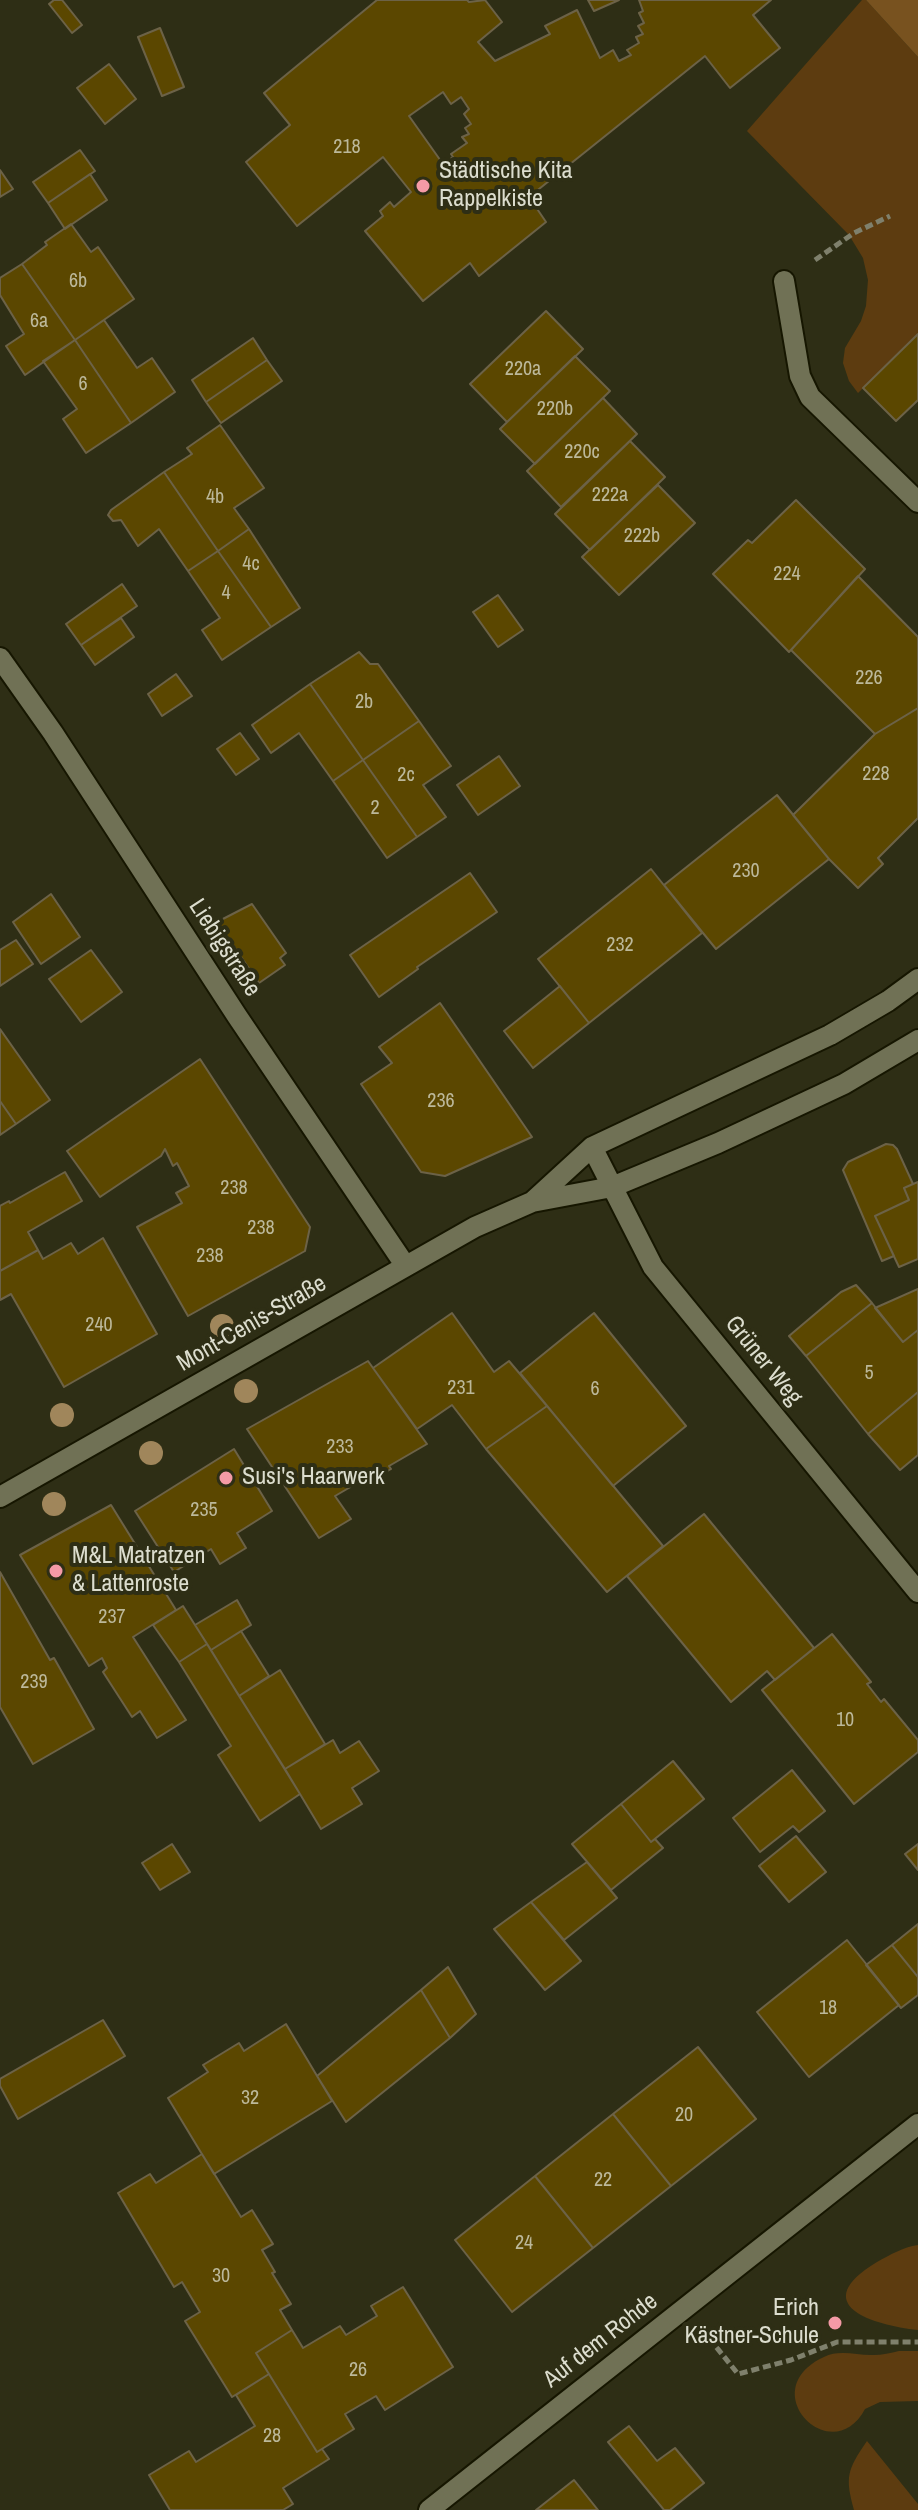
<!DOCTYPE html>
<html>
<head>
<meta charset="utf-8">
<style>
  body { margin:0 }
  canvas { display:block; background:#2e2e15 }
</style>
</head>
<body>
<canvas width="918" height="2510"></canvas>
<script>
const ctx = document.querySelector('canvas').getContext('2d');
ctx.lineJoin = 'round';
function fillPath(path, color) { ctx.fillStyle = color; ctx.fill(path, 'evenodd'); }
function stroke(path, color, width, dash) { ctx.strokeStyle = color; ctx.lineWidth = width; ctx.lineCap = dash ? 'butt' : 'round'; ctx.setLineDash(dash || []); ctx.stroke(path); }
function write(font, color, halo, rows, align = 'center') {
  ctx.font = font + ' "Archivo Narrow",sans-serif'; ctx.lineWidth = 8; ctx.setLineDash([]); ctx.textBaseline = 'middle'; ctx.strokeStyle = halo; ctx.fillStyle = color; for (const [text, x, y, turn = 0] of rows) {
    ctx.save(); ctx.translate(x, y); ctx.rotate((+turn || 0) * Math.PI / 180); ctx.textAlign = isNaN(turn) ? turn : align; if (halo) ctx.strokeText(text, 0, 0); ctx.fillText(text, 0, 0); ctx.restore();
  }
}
fillPath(new Path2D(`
  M862,0H866L918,57V334L858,393L849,381L843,363L845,348L861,321L866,306L868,280L863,258L849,235L747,131Z
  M918,2245V2330C873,2325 806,2305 877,2262C890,2255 903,2247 918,2245Z
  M899,2351H918V2401L880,2402L865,2409C832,2471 752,2390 824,2357C840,2349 858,2356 874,2355C882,2355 891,2353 899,2351Z
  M867,2441L918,2504V2510H854C845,2477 847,2470 867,2441Z`), '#5d3c10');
fillPath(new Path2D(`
  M866,0H918V57Z`), '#78521f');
const building = new Path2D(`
  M54,0H62L82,25L72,33L49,4Z
  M377,0H467L469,2L485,0L502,22L478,42L495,61L550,34L545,26L577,10L600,58L613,50L619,61L631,55L627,50L639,43L636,37L643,34L638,26L644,23L639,13L643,11L639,0H771L753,15L780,48L730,88L705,56L529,197L546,222L479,276L470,263L423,301L365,231L383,216L380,211L390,202L394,207L411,192L383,157L297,226L246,162L290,125L264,93ZM443,92L451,104L461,97L469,109L464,114L471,124L465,128L469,134L462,137L467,143L451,154L453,157L443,164L409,116Z
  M588,0H619L594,11Z
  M160,28L184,87L162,96L138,37Z
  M109,64L136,99L105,124L77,88Z
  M80,150L95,171L48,203L33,182Z
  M0,170L13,189L0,197Z
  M90,174L107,200L65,229L48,203Z
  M71,224L91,252L98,247L134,299L75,340L22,264L47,245L45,242Z
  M22,264L75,340L25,375L6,346L24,334L0,295V278Z
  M546,311L583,349L507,422L470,384Z
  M104,320L137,368L152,358L175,392L131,423L75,340Z
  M918,334V400L896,421L863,388Z
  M253,338L267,360L206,402L192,380Z
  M75,340L131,423L86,453L63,419L77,409L43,361Z
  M575,356L610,391L535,464L500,429Z
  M267,360L282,381L221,423L206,402Z
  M603,398L637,434L561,507L527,471Z
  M220,425L264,488L234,508L249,529L218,551L164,472L192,454L187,448Z
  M630,441L665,477L590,550L555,514Z
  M164,472L218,551L188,571L159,529L138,546L121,520L113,521L108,515L111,510Z
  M658,485L695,523L619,595L582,557Z
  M796,500L865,569L789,652L713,574L748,540L752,543Z
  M249,529L300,608L271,627L218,551Z
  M218,551L271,627L222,660L202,630L220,618L188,571Z
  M858,576L918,637V708L875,734L791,650Z
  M122,584L137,606L81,645L66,624Z
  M498,595L523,630L498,647L473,612Z
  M121,618L134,637L95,665L81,645Z
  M359,652L370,664H378L419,721L363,760L310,684Z
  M176,674L192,696L162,716L148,694Z
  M310,684L363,760L333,781L299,733L271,753L252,725Z
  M918,708V818L878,858L883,864L858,888L829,859L793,815L875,734Z
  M419,721L451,766L423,785L446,817L417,837L363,760Z
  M240,733L259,759L236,775L217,749Z
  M499,756L520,786L478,815L457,785Z
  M363,760L417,837L387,858L333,781Z
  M777,795L829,859L716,949L664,885Z
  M651,869L702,933L589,1023L538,959Z
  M470,873L497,912L417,967L418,969L379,997L350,955Z
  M51,894L80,937L41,964L13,922Z
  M252,904L286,953L280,958L285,965L259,983L217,922Z
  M16,940L33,964L0,986V950Z
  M91,950L122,992L81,1022L49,979Z
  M560,986L589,1023L533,1068L504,1031Z
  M440,1003L532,1137L445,1176L421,1172L361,1084L392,1063L379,1047Z
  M0,1029L50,1100L16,1124L0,1101Z
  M200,1059L310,1227L305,1251L188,1316L137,1227L182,1203L176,1193L189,1186L177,1163L173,1166L165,1149L161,1156L100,1197L67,1151Z
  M0,1101L16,1124L0,1135Z
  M886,1144L893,1145L897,1149L913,1184L904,1188L909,1200L875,1216L894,1256L882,1261L843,1170L848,1162Z
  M65,1172L82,1201L28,1232L38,1250L0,1271V1206L9,1201L10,1203Z
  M918,1182V1259L899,1267L875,1216L909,1200L904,1188Z
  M103,1238L157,1334L64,1387L11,1294L0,1300V1271L38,1250L43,1259L71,1243L78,1254Z
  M856,1285L872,1303L806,1356L789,1336L841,1292Z
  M918,1289V1330L903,1342L875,1308Z
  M872,1303L903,1342L918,1330V1392L868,1434L806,1356Z
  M452,1313L494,1372L509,1361L547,1406L486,1449L452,1405L417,1429L373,1368Z
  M594,1313L686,1426L613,1486L520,1373Z
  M368,1361L427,1444L389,1466L391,1469L368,1482L366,1478L335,1496L351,1519L319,1538L247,1429Z
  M918,1392V1455L900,1470L868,1434Z
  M547,1406L663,1546L607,1592L486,1449Z
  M234,1449L272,1511L237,1533L246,1548L220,1564L211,1549L174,1572L135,1511Z
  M111,1505L176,1610L133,1637L186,1720L157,1738L140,1711L132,1717L103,1672L107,1668L102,1658L89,1666L20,1555Z
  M704,1514L814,1648L775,1680L767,1671L731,1702L627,1576Z
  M0,1572L50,1660L54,1658L94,1729L33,1764L0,1707Z
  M237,1600L251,1625L211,1650L195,1625Z
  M183,1606L207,1644L179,1662L153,1625Z
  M241,1631L269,1676L239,1696L211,1650Z
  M832,1634L871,1682L867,1684L881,1702L884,1699L918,1740V1752L854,1804L762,1690Z
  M207,1644L300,1794L260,1821L218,1755L231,1746L179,1662Z
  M280,1670L325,1744L285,1769L239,1696Z
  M333,1740L340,1753L359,1741L379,1771L352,1788L362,1804L321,1829L285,1769Z
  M673,1761L704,1799L651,1842L621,1804Z
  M792,1770L825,1811L799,1832L793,1826L760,1852L733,1818Z
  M621,1804L651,1842L655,1839L663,1848L611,1890L572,1844Z
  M796,1836L826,1872L789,1902L759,1866Z
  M172,1844L190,1872L160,1890L142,1863Z
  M918,1844V1870L905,1854Z
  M587,1862L617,1898L564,1940L531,1902Z
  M531,1902L581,1961L545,1990L494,1929Z
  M918,1924V1977L892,1945Z
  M847,1940L899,2005L809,2077L757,2012Z
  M892,1945L918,1977V1995L901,2008L866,1965Z
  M448,1967L476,2014L450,2038L421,1990Z
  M421,1990L450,2038L346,2122L317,2076Z
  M103,2020L125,2056L18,2119L0,2086V2079Z
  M286,2024L332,2101L214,2174L168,2098L208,2072L203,2065L239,2043L244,2051Z
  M698,2047L756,2119L671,2186L613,2114Z
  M613,2114L671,2186L593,2248L535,2176Z
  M202,2154L241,2217L252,2210L273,2244L262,2250L275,2272L272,2273L291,2304L280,2310L292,2330L256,2353L269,2374L232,2397L185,2321L200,2312L182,2282L174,2287L118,2193L150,2174L156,2183Z
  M535,2176L593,2248L512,2312L455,2240Z
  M403,2287L453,2367L385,2410L376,2396L345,2414L354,2429L317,2452L256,2353L292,2330L303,2348L340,2326L346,2335L377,2316L371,2306Z
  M269,2374L317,2452L322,2449L329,2459L283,2488L293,2504L283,2510H170L149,2475L189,2451L196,2462L255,2426L236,2395Z
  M629,2426L657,2461L675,2448L704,2483L670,2510H664L608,2442Z
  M574,2480L598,2510H536Z`);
fillPath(building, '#5b4700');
stroke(building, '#6c6247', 2);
const minor = new Path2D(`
  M784,281L800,376L810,397L918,502
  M0,658L53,733L237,1016L405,1265
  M592,1147L653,1267L918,1592
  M532,1202L592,1147L830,1035L888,1001L918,979
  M0,1497L475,1227L532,1202L612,1187L718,1143L844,1084L918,1040
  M429,2510L918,2124`);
stroke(minor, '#161600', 24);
stroke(new Path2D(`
  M815,260L854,233L890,216
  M709,2338L738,2374L791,2360L837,2342H918`), '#7f806c', 5, [8, 4]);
stroke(minor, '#707155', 20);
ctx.fillStyle = '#a0865b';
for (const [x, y] of [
  [222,1326],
  [246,1391],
  [62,1415],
  [151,1453],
  [54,1504]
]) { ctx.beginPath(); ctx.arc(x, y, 12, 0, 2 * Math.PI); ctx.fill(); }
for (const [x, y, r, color] of [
  [423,186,8,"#f49aa6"],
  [226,1478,8,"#f49aa6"],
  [56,1571,8,"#f49aa6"],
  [835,2323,8,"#f49aa6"]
]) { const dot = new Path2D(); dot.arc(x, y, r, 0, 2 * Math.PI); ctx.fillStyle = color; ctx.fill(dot); stroke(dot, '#2e2e15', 3); }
write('20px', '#bcb89a', null, [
  ["218",347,148],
  ["6b",78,282],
  ["6a",39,322],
  ["220a",523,370],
  ["6",83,385],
  ["220b",555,410],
  ["220c",582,453],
  ["222a",610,496],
  ["4b",215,498],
  ["222b",642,537],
  ["4c",251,565],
  ["224",787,575],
  ["4",226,594],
  ["226",869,679],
  ["2b",364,703],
  ["228",876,775],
  ["2c",406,776],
  ["2",375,809],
  ["230",746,872],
  ["232",620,946],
  ["236",441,1102],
  ["238",234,1189],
  ["238",261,1229],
  ["238",210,1257],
  ["240",99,1326],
  ["5",869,1374],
  ["231",461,1389],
  ["6",595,1390],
  ["233",340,1448],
  ["235",204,1511],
  ["237",112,1618],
  ["239",34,1683],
  ["10",845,1721],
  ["18",828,2009],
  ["32",250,2099],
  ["20",684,2116],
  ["22",603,2181],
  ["24",524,2244],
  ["30",221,2277],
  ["26",358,2371],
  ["28",272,2437]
]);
write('24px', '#dcddce', '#2e2e15', [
  ["Städtische Kita",439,172],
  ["Rappelkiste",439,200],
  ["Susi's Haarwerk",242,1478],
  ["M&L Matratzen",72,1557],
  ["& Lattenroste",72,1585],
  ["Erich",819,2309,"right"],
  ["Kästner-Schule",819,2337,"right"]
], 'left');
write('24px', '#dcddce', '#2e2e15', [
  ["Liebigstraße",224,948,57],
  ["Mont-Cenis-Straße",252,1324,-30],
  ["Grüner Weg",763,1361,51],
  ["Auf dem Rohde",601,2341,-38]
]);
</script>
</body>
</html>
